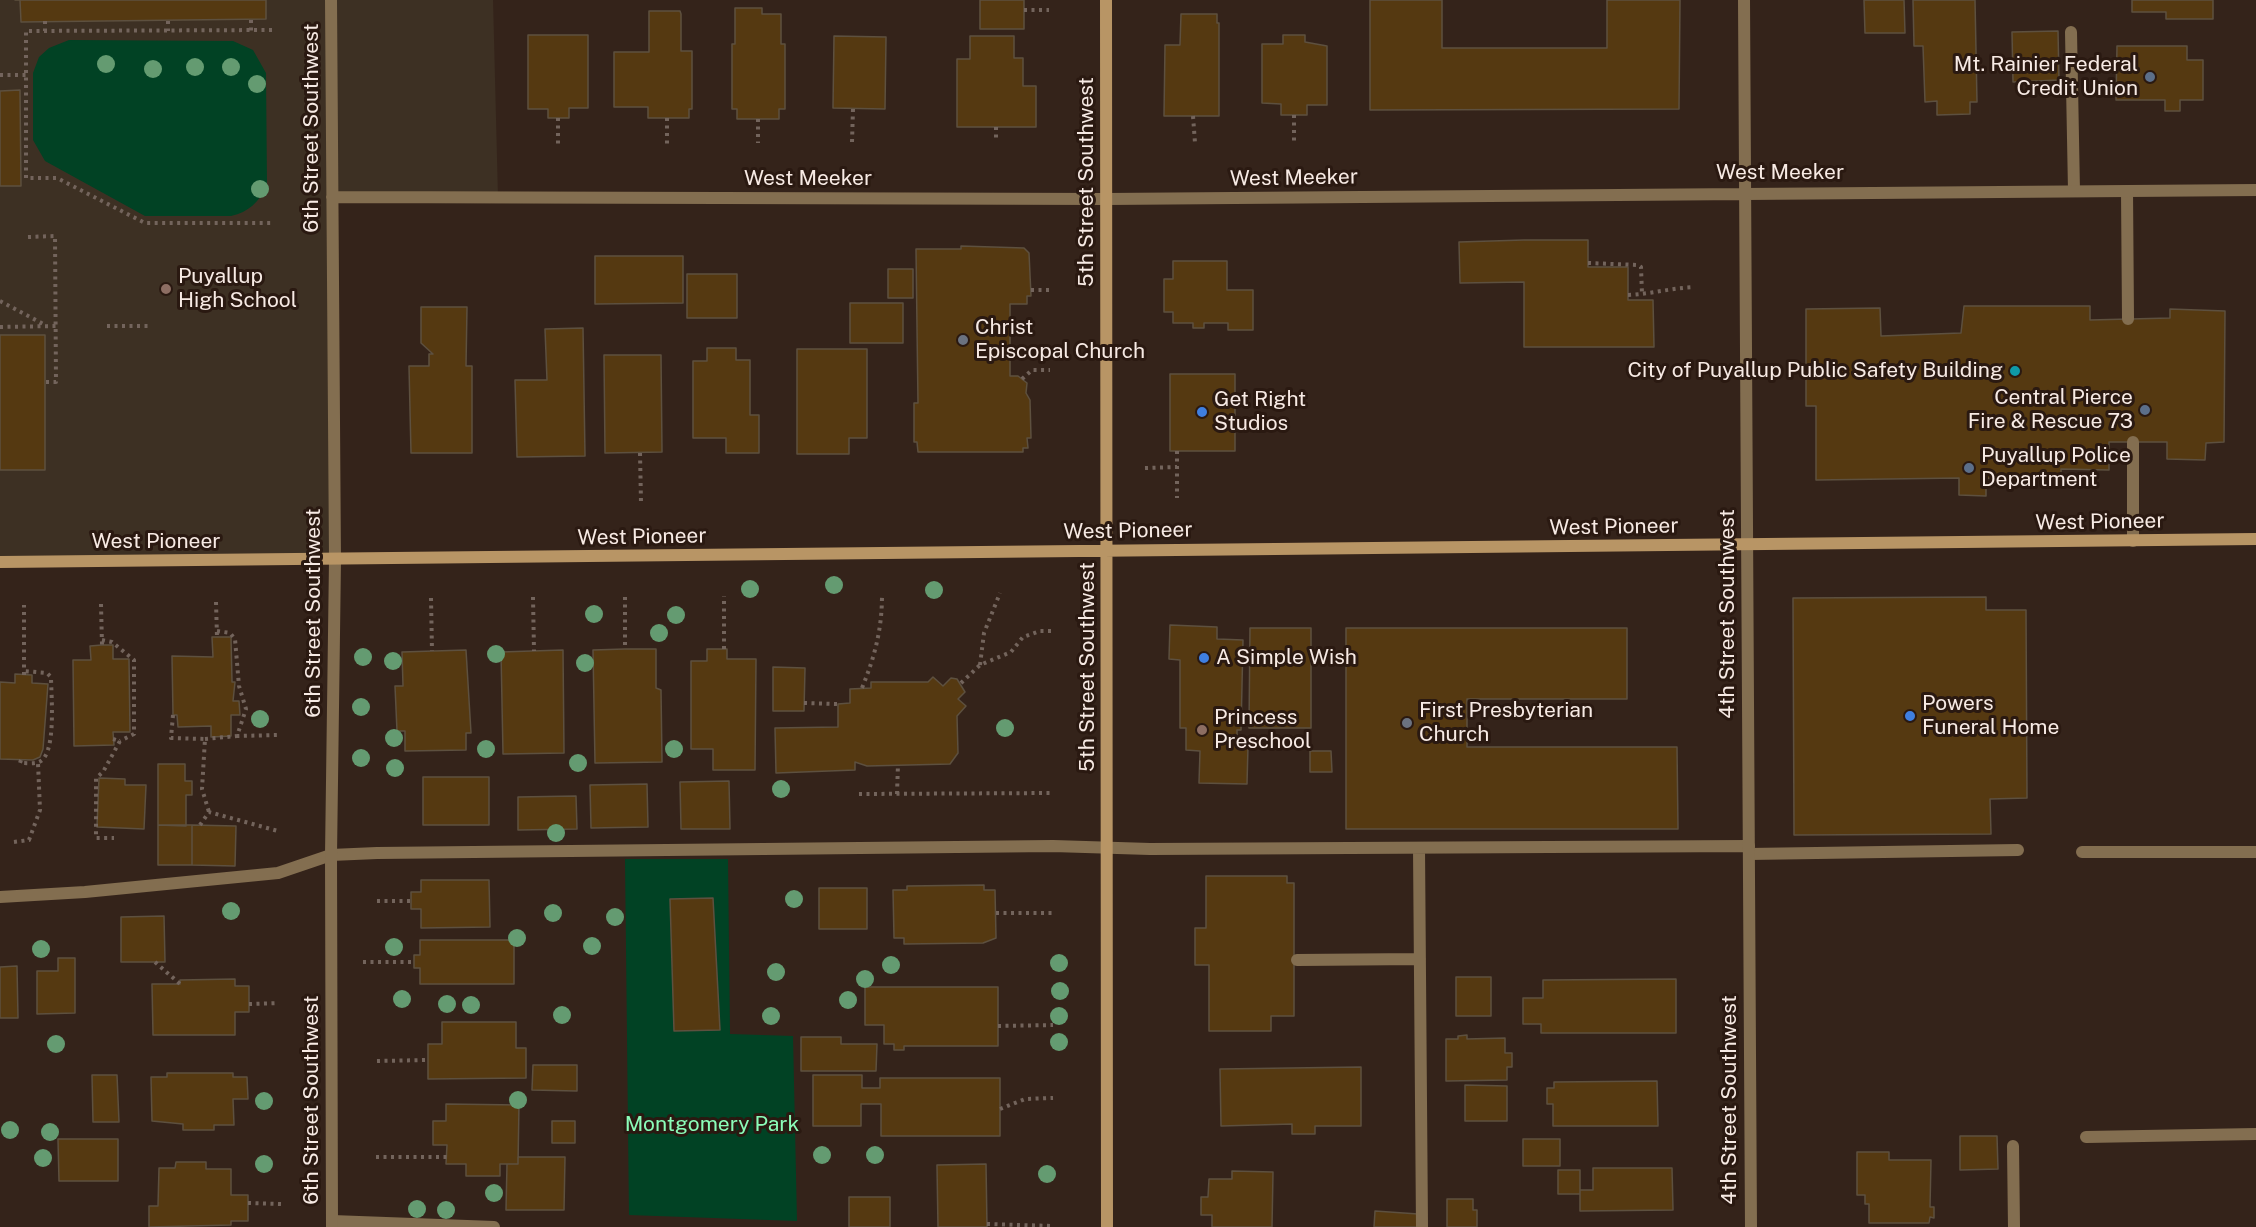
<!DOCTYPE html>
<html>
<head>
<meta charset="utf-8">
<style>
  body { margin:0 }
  canvas { display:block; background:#34231a }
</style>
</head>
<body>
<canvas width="2256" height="1227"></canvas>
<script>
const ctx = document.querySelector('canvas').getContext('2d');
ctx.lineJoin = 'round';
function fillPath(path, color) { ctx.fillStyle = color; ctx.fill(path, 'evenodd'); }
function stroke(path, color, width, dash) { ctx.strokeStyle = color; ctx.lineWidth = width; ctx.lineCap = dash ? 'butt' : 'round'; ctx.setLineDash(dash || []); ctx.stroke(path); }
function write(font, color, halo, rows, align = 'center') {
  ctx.font = font + ' "Public Sans",sans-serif'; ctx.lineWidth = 6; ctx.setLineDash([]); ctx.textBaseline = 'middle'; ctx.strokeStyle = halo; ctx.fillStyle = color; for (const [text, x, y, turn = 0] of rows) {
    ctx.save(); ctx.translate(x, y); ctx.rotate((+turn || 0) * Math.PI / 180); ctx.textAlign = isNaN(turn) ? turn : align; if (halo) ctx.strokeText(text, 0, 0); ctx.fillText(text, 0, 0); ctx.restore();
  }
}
fillPath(new Path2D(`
  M0,0H493L498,198L332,197L335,560L0,562Z`), '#3d3023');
fillPath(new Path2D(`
  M69,40L233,41L253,50L266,73L267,187C258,202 249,212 231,216H145L45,161L33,140V73L39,57L49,48Z
  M625,859H728L730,1034L793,1036L797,1221L629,1215Z`), '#014224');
const building = new Path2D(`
  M15,0H266V19L21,22L20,0Z
  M980,0H1024V29H980Z
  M1370,0H1442V48H1607V0H1680L1679,109L1370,110Z
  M1864,0H1904L1905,33H1865Z
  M1913,0H1975L1977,102H1970V114L1937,115V101L1925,102L1923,46H1914Z
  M2132,0H2213V19H2166V12H2132Z
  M735,8H762V14H781V44H785V109H779V119H737V109H732V44H735Z
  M649,11H680L681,14V51H692V109H689V118H648V107H614V52H649Z
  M1181,14H1217V23H1219V116H1164L1165,45H1180Z
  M2058,31L2059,80L2013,82L2012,32Z
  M528,35H588V108H569V118H548V109H528Z
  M1283,35H1305V42L1327,46V105H1307V115H1281V104L1262,103V44H1283Z
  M834,36L886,37L885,109L833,108Z
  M970,36H1014V58H1023V86H1036V127H957V59H970Z
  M2117,46H2187V60H2203V100H2180V111H2165V100H2116Z
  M20,90L21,186H0V91Z
  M1524,240H1588V267H1628V300H1653L1654,347H1524V282L1460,283L1459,242Z
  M961,246L1024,248L1029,253L1031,296H1027V304H1010V376H1018L1027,383L1026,393L1030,400L1031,438H1027L1028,448H1023V452H918L917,442H914V403H918L916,249H961Z
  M595,256H683V303L595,304Z
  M1173,261H1227V290H1253V330H1228V323H1204V328H1193V323H1173V312H1164V279H1173Z
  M888,269H913V298H888Z
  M687,274H737V318H687Z
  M850,303H903V343H850Z
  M1964,306H2090V320L2170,318V309L2225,311L2224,442L2206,443L2205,460L2167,459V442H2109V470L2061,469V479L1986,478V496L1959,495V478L1816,480V406H1806V309L1880,308L1881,336L1961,333Z
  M421,307H467L466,366H472V453H411L409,366H429V354H433L421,343Z
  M583,328L585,456L517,457L515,380H547L545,329Z
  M0,335H45V470H0Z
  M707,348H736V360H750V415H759V453H726V438H693V361H707Z
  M797,349H867V438H849V454H797Z
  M604,355H661L662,452L605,453Z
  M1170,374H1235V451H1170Z
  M1986,597V610H2026L2027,798L1990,799L1991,834L1794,835L1793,598Z
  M1170,625L1217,627V639L1243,640L1241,730H1237V746H1248L1247,784L1199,783L1200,751L1186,750V728H1180V660L1169,659Z
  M1250,628H1311V728H1249Z
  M1346,628H1627V699H1467V747H1677L1678,829H1346Z
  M212,637H231L232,682H235L233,701H239L240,715H231V736L211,737V726L178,727L177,715H173L172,656L213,657Z
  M102,645H113V659H129L130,732H113L114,745L74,746L73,660H91L90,646Z
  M625,649H656V688L661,690L662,762L595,763L593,650Z
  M707,649H727V659H756L755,770H713V749H691V661H707Z
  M466,650L471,733H466V750L405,751V731H397L395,686H403L402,652Z
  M563,650L564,753L503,754L501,652Z
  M773,667L805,668L804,711H773Z
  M15,674L32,675V683L48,684L43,749L40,757L33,760L0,759V682L15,683Z
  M933,677L943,686L951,678L957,679L965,692L958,699L966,706L957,716L958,753L950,764L867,766L855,762V770L776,773L775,728L838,727V704L850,703V689L871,688V682H928Z
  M1310,751H1331L1332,772H1310Z
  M158,764H185V781H192V795H186V826L158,825Z
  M423,777H489V825H423Z
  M99,778L125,779V785H146L144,829L97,827Z
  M729,781L730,829H681L680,782Z
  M647,784L648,827L591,828L590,785Z
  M576,796L577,829L518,830V797Z
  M158,825H192V865H158Z
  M192,825L236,826L235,866L192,865Z
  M1206,876H1287V883H1294V1016H1271V1031H1209V965H1195V928H1206Z
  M421,880H489L490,927L421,928V909H411V892H421Z
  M984,885V890H995L996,938L983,943L904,944V938H894L893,890H907V886Z
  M819,888H867V929H819Z
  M713,898L720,1030L674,1031L670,899Z
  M164,916L165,962H121V917Z
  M420,940H514V984H420V968H414V955H420Z
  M58,958H75V1013L37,1014V971H58Z
  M17,966L18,1018H0V967Z
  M1456,977H1491V1016H1456Z
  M235,979V986H249V1012H235V1035H153L152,984H180V980Z
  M1676,979V1033H1541V1024H1523V998H1543V980Z
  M865,987H998V1046H904V1050H894V1044H884V1025H865Z
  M442,1022H516V1048H526V1078L428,1079V1044H442Z
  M1467,1035V1039L1505,1038V1053H1512V1067H1507V1080L1446,1081V1039H1458V1036Z
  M801,1037H841V1044H877L876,1071H801Z
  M533,1065H577V1091L532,1090Z
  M1361,1067V1126H1315V1134H1292V1124L1221,1126L1220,1069Z
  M167,1073H233V1077H247L248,1099H233L234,1125H214V1130H183V1124L152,1121L151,1077H167Z
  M92,1075H117L119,1122H93Z
  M813,1075H862V1088H880V1078H1000V1136H881V1104H861V1126H813Z
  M1657,1081L1658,1126H1553V1104H1547V1088H1554V1082Z
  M1465,1085L1507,1086V1121H1465Z
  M446,1104L519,1105L518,1164H500V1176H466V1164H446L447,1145H433V1121H446Z
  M552,1121H575V1143H552Z
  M1960,1136H1997L1998,1169L1960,1170Z
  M58,1139H118V1181H59Z
  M1523,1139H1560V1166H1523Z
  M1857,1152H1889V1160H1931L1930,1207H1934V1218L1930,1217L1929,1223H1869V1204H1865V1195H1857Z
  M518,1157H565L564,1210H506L507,1164H518Z
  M176,1162H206V1169H231V1195H248V1221H231V1225L149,1227V1206H158L159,1168H175Z
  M986,1164L987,1227H938L937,1165Z
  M1593,1168H1672L1673,1210L1580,1211V1190H1593Z
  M1558,1170H1580V1194H1558Z
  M1232,1171L1273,1172L1272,1227H1212V1215H1201V1197H1208L1209,1179H1232Z
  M849,1197H890V1227H849Z
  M1447,1199H1473V1210H1477V1227H1447Z
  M1375,1211L1418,1214L1417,1227H1374Z`);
fillPath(building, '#553911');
stroke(building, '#5d503f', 1.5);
stroke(new Path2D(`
  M1024,10H1049
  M251,20V31
  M45,21V31
  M168,21V31
  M272,30L26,31V178H57L145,223H273
  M0,75H26
  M1294,115V142
  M1193,116L1195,143
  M558,118V146
  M667,118V145
  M758,119V143
  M996,127V140
  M852,142L853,109
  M28,237L55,236L56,382H45
  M1588,263L1638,265L1641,267L1642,294
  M1031,290H1051
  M1628,295C1651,294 1671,288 1695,287
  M0,301L47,326
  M107,326H152
  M0,327L56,326
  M1022,379L1032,370H1050
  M1177,451V498
  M640,453L641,502
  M1145,468L1177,467
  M533,597L534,651
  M625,597V649
  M431,598L432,651
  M216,602L217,637
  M101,604L102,645
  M217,631L230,633L235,639L239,686L246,709L237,736L278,735
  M102,640L112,642L134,660V734L120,741
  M724,649V596
  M980,665L984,633L1000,593
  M24,675V605
  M961,683L980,665L1011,652L1023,637L1040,631H1052
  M862,688C875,656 882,629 882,595
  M804,703L838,704
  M173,715L171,738L205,739L202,789L209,812
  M113,739L120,741L103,772L96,778V838H114
  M205,739L237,736
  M21,760L20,763C26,763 34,764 39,762C57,755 51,694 51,677L47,673L24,671
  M859,794L1053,793
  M897,794L898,764
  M200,825L209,812L278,831
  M14,842L29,840L40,810L38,763
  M377,901H411
  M996,913H1053
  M155,962L180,984
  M363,962H414
  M249,1004L279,1003
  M998,1026L1053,1025
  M377,1061L428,1060
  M1000,1109L1025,1099L1053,1098
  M376,1157H447
  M248,1203L282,1204
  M987,1224L1053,1226`), '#73645c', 4, [3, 4.5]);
stroke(new Path2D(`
  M2071,32L2074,191
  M2127,191L2128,319
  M2133,442V541
  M1419,848L1422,1227
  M2082,852H2256
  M1749,854L2018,850
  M0,897L85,892L278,873L331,855L377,853L1053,846L1150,849L1749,846
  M1297,960L1420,959
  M2086,1137L2256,1134
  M2013,1146L2014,1227
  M332,1221L494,1227`), '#836e50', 12);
stroke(new Path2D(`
  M331,0L335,560L331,855L332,1227
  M1744,0L1751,1227
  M332,197L1107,199L2256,190`), '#836e50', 12);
stroke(new Path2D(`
  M1106,0L1107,1227
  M0,562L2256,539`), '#b89565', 12);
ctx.fillStyle = '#649b71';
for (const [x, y] of [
  [106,64],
  [195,67],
  [231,67],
  [153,69],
  [257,84],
  [260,189],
  [834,585],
  [750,589],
  [934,590],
  [594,614],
  [676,615],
  [659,633],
  [496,654],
  [363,657],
  [393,661],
  [585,663],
  [361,707],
  [260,719],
  [1005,728],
  [394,738],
  [486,749],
  [674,749],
  [361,758],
  [578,763],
  [395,768],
  [781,789],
  [556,833],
  [794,899],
  [231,911],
  [553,913],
  [615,917],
  [517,938],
  [592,946],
  [394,947],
  [41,949],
  [1059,963],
  [891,965],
  [776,972],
  [865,979],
  [1060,991],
  [402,999],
  [848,1000],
  [447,1004],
  [471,1005],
  [562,1015],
  [771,1016],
  [1059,1016],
  [1059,1042],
  [56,1044],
  [518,1100],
  [264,1101],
  [10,1130],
  [50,1132],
  [822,1155],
  [875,1155],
  [43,1158],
  [264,1164],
  [1047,1174],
  [494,1193],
  [417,1209],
  [446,1210]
]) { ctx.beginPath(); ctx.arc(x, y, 9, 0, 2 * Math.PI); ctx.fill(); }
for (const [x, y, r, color] of [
  [2150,77,6,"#5c6f8a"],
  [166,289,6,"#8d6e63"],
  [963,340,6,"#6b7280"],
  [2015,371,6,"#0f9aa8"],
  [2145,410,6,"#5c6f8a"],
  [1202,412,6,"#3f7fe0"],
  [1969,468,6,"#5c6f8a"],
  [1204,658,6,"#3f7fe0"],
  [1910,716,6,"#3f7fe0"],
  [1407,723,6,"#6b7280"],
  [1202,730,6,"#8d6e63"]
]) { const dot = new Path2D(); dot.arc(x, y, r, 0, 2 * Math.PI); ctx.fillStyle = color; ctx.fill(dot); stroke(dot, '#2a1911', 2); }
write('21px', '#f7eae4', '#2a1911', [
  ["Mt. Rainier Federal",2138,65,"right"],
  ["Credit Union",2138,89,"right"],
  ["Puyallup",178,277],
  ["High School",178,301],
  ["Christ",975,328],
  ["Episcopal Church",975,352],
  ["City of Puyallup Public Safety Building",2003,371,"right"],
  ["Central Pierce",2133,398,"right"],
  ["Fire & Rescue 73",2133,422,"right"],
  ["Get Right",1214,400],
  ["Studios",1214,424],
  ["Puyallup Police",1981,456],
  ["Department",1981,480],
  ["A Simple Wish",1216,658],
  ["Powers",1922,704],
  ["Funeral Home",1922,728],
  ["First Presbyterian",1419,711],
  ["Church",1419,735],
  ["Princess",1214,718],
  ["Preschool",1214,742]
], 'left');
write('21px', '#f7eae4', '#2a1911', [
  ["6th Street Southwest",312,128,-90],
  ["West Meeker",1780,173],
  ["West Meeker",1294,178,-1],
  ["West Meeker",808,179],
  ["5th Street Southwest",1087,182,-90],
  ["West Pioneer",2100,522,-1],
  ["West Pioneer",1614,527,-1],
  ["West Pioneer",1128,531,-1],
  ["West Pioneer",642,537,-1],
  ["West Pioneer",156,542],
  ["6th Street Southwest",314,613,-90],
  ["4th Street Southwest",1728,614,-90],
  ["5th Street Southwest",1088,667,-90],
  ["6th Street Southwest",312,1100,-90],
  ["4th Street Southwest",1730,1100,-90]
]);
write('21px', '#8bfdb9', '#2a1911', [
  ["Montgomery Park",712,1125]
]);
</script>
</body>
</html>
